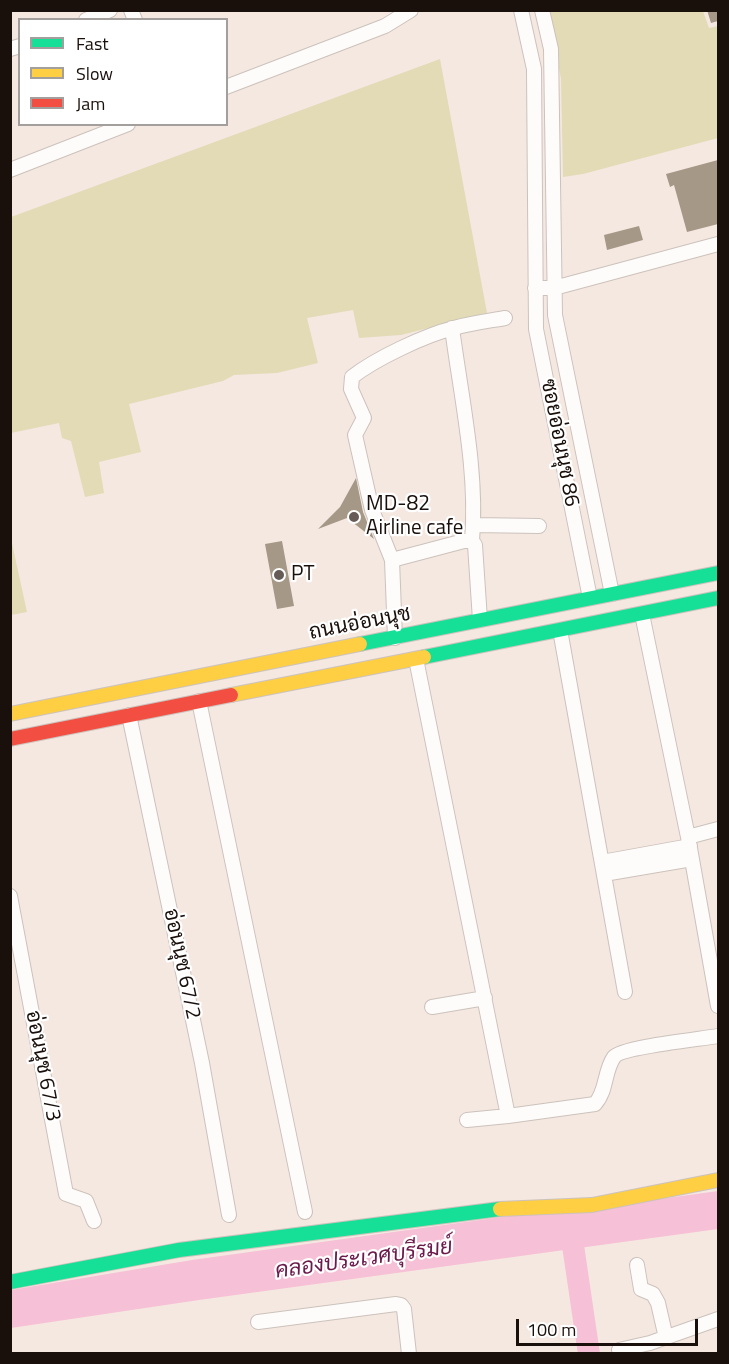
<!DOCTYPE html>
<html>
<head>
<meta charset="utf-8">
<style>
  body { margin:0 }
  #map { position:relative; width:729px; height:1364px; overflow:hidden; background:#f5e8e1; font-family:"Titillium Web",sans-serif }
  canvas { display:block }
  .frame { position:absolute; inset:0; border:12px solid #190f0b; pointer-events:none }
  .legend { position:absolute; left:18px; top:18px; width:210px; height:108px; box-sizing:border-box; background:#fff; border:2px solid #a39f9d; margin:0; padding:8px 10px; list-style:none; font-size:18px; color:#190f0b }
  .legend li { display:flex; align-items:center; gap:12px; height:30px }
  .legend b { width:30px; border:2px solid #a39f9d }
  .scale { position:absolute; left:516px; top:1319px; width:182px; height:27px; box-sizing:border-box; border:3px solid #190f0b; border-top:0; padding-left:8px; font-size:18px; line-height:21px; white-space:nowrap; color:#190f0b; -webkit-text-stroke:4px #fff; paint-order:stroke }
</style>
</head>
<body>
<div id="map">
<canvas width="729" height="1364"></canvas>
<div class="frame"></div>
<ul class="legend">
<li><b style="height:8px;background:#16e098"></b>Fast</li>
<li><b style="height:8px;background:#ffcf43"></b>Slow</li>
<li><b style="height:8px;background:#f24e42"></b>Jam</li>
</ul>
<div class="scale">100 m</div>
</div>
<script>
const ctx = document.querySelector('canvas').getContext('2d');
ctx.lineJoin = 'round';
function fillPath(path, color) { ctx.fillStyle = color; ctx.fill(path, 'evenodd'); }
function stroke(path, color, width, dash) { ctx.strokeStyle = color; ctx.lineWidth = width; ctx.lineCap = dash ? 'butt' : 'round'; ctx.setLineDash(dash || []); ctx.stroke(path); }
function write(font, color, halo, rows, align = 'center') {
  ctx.font = font + ' "Titillium Web",Sarabun,sans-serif'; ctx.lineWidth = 4.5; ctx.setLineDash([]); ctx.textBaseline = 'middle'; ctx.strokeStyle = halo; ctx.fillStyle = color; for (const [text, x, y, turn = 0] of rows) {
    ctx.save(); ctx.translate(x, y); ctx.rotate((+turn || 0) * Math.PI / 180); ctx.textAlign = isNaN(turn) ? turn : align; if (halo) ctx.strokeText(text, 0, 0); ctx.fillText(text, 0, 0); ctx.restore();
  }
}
fillPath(new Path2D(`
  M548,11H703L709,28L718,26V138L583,174L563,177L561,79Z
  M440,59L487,313L401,335L359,338L353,310L307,318L318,363L277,373L234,375L223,381L129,404L141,452L99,462L104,493L85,497L71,441L62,438L59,423L11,433V217Z
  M10,534L27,612L11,615H10Z`), '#e2dbb6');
fillPath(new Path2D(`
  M718,1191V1229L199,1300L11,1328V1290L192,1260L552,1210H579Z`), '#f6c0d6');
stroke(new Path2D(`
  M571,1232L589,1354`), '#f6c0d6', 22);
fillPath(new Path2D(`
  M707,10H718V21L711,23Z
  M718,160V224L687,232L674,185L670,187L666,174Z
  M639,226L643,240L607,250L604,235Z
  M356,478L363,512L374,539L347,518L318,529L340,507Z
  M282,541L294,606L277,609L265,544Z`), '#a59887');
const street = new Path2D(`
  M131,10L135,20
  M521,10L534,69L536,329L590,598
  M542,10L551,49L555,315L612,594
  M86,20L110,10
  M10,49L20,46
  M226,87L385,26L411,10
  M10,170L128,124
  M535,288H554L718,244
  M452,328C461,397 478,472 472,541
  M474,525L539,526
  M392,560L372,510L355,435L364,418L351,389L352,377C375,359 425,335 454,328C471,323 488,321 505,318
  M642,614L688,837L718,1006
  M560,630L625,992
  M395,638L392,560L464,541H472L475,545L480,620
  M416,659L508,1116L595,1104C607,1091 604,1071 614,1057C622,1047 702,1039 718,1036
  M199,701L305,1212
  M129,715L202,1063L229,1215
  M688,837L718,829
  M602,862L690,846
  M604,874L692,859
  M10,896L66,1194L86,1201L94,1221
  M432,1007L485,998
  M467,1120L508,1116
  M637,1265L641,1289L653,1294L658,1303L666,1338
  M258,1322L396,1304L401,1305L404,1309L409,1354
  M619,1350L650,1343L718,1319`);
const fast = new Path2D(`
  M360,644L718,573
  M424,657L718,598
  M10,1282L179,1250L500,1209`);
const slow = new Path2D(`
  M231,695L424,657
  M10,714L360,644
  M500,1209L592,1205L718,1180`);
const jam = new Path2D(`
  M10,739L231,695`);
stroke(street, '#ccc2bc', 16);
stroke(fast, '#ccc2bc', 16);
stroke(slow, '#ccc2bc', 16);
stroke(jam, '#ccc2bc', 16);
stroke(street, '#fefcfa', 14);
stroke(fast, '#16e098', 14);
stroke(slow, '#ffcf43', 14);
stroke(jam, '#f24e42', 14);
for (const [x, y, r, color] of [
  [354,517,6,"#665b56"],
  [279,575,6,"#665b56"]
]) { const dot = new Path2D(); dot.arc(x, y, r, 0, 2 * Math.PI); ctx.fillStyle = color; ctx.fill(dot); stroke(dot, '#fff', 2); }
write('21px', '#190f0b', '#fff', [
  ["ซอยอ่อนนุช 86",559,443,79],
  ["ถนนอ่อนนุช",360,624,-11],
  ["อ่อนนุช 67/2",181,964,78],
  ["อ่อนนุช 67/3",42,1066,79]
]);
write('21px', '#190f0b', '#fff', [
  ["MD-82",366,505],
  ["Airline cafe",366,529],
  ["PT",291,575]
], 'left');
write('italic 22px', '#6b1b4b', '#fff', [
  ["คลองประเวศบุรีรมย์",364,1260,-8]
]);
</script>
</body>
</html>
